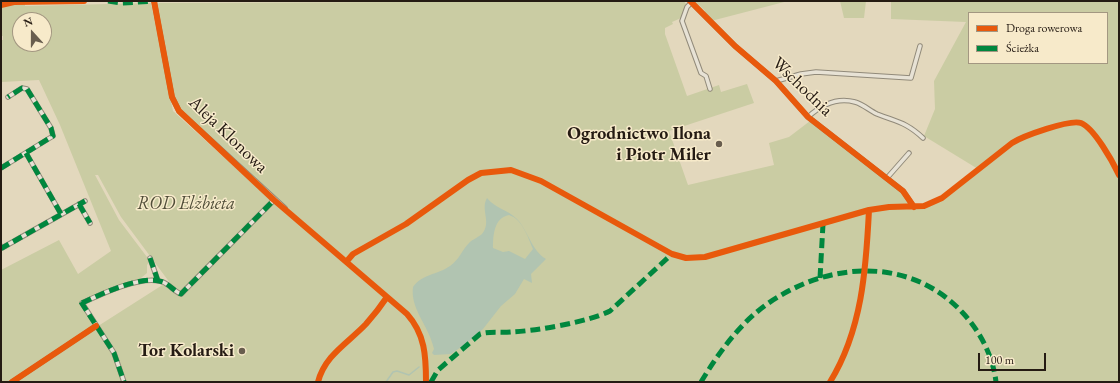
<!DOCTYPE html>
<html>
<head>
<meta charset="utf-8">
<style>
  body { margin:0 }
  #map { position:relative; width:1120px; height:383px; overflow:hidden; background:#e3d8bd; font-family:"EB Garamond",serif }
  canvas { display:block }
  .frame { position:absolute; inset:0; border:2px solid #251b13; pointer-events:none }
  .legend { position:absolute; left:968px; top:12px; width:140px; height:52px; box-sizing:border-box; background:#f7eaca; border:1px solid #a39781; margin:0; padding:5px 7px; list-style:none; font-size:12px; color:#251b13 }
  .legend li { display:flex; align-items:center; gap:8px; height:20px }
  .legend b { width:20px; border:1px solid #a39781 }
  .north { position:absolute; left:12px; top:12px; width:40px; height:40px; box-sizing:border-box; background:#f7eaca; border:1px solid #a39781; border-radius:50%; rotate:339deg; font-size:11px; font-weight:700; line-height:16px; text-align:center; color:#251b13 }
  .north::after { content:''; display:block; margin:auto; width:14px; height:18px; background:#685d4e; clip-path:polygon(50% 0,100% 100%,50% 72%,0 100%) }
  .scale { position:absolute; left:978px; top:353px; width:68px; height:18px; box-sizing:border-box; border:2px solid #251b13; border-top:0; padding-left:5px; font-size:12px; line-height:14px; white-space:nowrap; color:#251b13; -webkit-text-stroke:3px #f7eaca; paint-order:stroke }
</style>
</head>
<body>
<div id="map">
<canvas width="1120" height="383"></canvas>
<div class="frame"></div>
<ul class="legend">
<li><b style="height:5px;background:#e8590c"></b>Droga rowerowa</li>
<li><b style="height:5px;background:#00873e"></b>Ścieżka</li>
</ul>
<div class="north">N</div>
<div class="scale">100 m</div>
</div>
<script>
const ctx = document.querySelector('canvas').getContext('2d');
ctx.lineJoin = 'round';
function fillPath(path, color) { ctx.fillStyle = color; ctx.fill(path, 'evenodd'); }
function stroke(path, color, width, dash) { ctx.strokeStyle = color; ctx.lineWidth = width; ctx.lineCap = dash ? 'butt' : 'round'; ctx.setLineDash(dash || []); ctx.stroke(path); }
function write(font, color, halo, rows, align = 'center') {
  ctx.font = font + ' "EB Garamond",serif'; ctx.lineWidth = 3; ctx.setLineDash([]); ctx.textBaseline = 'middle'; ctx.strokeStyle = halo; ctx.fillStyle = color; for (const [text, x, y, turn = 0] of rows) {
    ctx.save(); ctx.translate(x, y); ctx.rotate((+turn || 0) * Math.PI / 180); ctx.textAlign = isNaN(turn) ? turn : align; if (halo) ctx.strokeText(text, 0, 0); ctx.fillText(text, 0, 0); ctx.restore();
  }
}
fillPath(new Path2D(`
  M684,1L686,4L681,18L672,22L673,24L665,28V34L687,96L719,85L721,92L747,84L754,103L669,131L688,185L774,165L769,143L789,137L810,121L902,191L911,208C939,205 958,186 978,169L924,136L935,109L934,81L966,22L891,19V1H1119V382H14L95,328L164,284L180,295L186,293L276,200L180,110L175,101L157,5L159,3ZM969,13H1107V63H969Z
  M694,1H788L711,21L703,14L705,11L699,5L696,7L693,3Z
  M840,1H866L864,18H844Z
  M10,3H25V6L151,3L173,111L272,201L182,293L177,292L170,283L121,217L98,175H95L119,220L150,261L147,265V273L136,282L112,289L80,302L94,325L9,382H1V270L59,240L78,274L111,251L60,125L39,80L2,82L1,113V40H3V36H1V8ZM20,20H44V44H20Z`), '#cacca3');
fillPath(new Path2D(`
  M487,198C495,208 508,210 517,219C529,232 531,250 546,259L531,274L532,283L524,279L515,294L501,306L483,329L467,343L451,354L434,355L432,353L434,349C429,326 410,309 413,287C422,274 437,275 450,266C459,260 462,250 469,243C473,239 479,237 482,234C492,222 480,210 487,198ZM509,215C522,219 528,237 533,249L525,259L509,251L503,252L493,248C493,235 494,218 509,215Z`), '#b1c4b1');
stroke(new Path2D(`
  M386,382L393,372L397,371L409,375L419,367`), '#b1c4b1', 1.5);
const street = new Path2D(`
  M154,1L172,97L179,111L285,208
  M690,1L735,46L776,81L808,117L903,191L914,207
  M690,4L687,7L682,21L701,73L706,76L710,89
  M776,81L801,74L816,72L911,78L920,46
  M808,117C821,105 837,97 855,102C863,104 870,111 877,114C897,122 906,122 923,138
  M26,153L61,214
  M1,168L53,136L51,128L27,89L22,88L8,97
  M887,178L909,153
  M79,204L90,223
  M1,246L2,248L85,201
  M150,258L158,281
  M82,303C101,294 143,274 163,282C170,285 175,292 181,294L274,200
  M82,303L114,353L124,382
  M12,382L96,326`);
const secondary = new Path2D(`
  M1,3L4,1`);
stroke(street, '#918a7a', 5.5);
stroke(secondary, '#777163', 7);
stroke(street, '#e7e2d5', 3.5);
stroke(secondary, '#e7e2d5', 5);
stroke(new Path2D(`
  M108,1L122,3L157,1
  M26,153L61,214
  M1,168L53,136L51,128L27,89L22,88L8,97
  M79,204L90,223
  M1,246L2,248L85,201
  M150,258L158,281
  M820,278L823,224
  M81,302L114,353L124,382
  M82,303C101,294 143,274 163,282C170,285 175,292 181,294L274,200
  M431,382L438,370L480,334C490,331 500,333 511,332C536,331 588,322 610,311L672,254
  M701,382C721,349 744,317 778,297C837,261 912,259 962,312C980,331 993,356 996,382`), '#00873e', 5, [10, 5]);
stroke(new Path2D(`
  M154,1L172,97L179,111L274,200L407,314C425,334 426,356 426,382
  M690,1L735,46L776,81L808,117L903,191L914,207
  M1,5L14,2L84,1
  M347,261L353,254L406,224L468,180L481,173L511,170L541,181L672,254L686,258L705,257L869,210L889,207L924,206L942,198L1012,143C1023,136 1070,119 1081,123C1094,128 1113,162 1119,175
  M12,382L96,326
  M318,382C325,355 348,343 366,324C374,315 381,306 387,297
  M830,382C862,330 866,270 869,210`), '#e8590c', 6);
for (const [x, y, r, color] of [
  [719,144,4,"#685d4e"],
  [242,351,4,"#685d4e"]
]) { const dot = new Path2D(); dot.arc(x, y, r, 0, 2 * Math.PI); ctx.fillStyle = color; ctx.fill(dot); stroke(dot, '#f7eaca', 1.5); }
write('18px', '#251b13', '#f7eaca', [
  ["Wschodnia",802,87,44],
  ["Aleja Klonowa",228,135,44]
]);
write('bold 18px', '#251b13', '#f7eaca', [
  ["Ogrodnictwo Ilona",711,134],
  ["i Piotr Miler",711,155],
  ["Tor Kolarski",234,351]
], 'right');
write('italic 18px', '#504d38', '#f7eaca', [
  ["ROD Elżbieta",186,204]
]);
</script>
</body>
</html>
